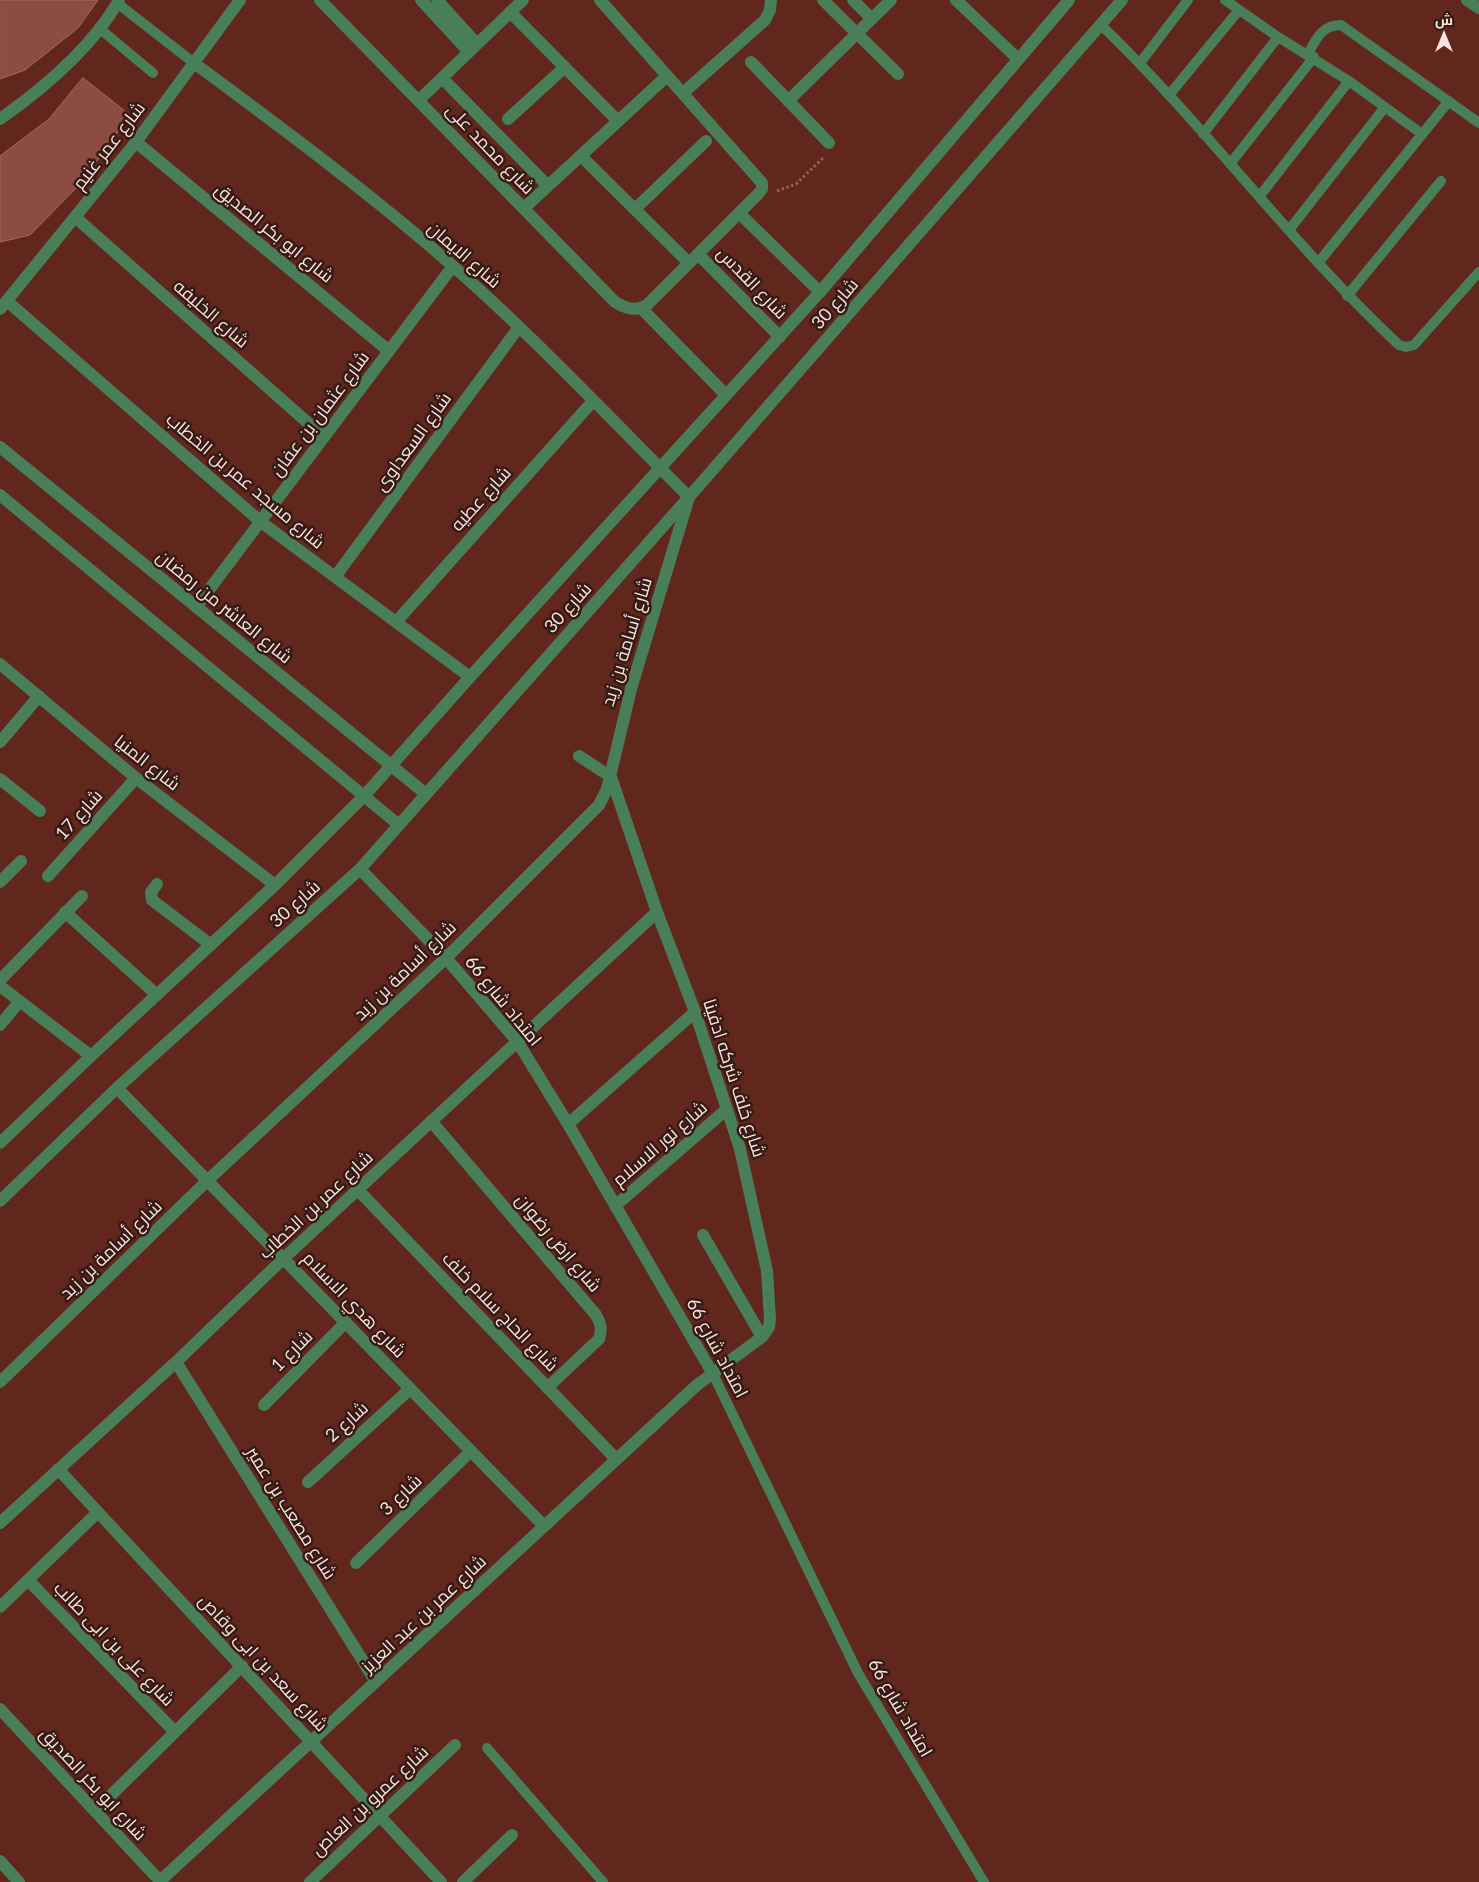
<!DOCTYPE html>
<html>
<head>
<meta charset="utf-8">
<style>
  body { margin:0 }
  #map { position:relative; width:1479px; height:1882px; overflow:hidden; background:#61271d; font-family:Lato,Cairo,sans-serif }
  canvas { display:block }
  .north { position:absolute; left:1419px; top:10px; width:50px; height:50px; -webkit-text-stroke:4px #351a15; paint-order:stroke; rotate:0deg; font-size:14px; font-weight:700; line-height:20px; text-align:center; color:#fae3de }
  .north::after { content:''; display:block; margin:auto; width:18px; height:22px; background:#fae3de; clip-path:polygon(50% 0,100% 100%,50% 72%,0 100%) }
</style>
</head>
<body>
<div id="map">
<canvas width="1479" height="1882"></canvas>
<div class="north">ش</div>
</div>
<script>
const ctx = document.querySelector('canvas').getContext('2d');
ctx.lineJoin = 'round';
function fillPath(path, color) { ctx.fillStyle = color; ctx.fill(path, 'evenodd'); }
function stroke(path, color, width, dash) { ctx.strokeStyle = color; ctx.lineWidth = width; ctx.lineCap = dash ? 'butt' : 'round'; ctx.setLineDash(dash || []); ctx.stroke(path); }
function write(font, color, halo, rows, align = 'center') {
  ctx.font = font + ' Lato,Cairo,sans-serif'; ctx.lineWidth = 5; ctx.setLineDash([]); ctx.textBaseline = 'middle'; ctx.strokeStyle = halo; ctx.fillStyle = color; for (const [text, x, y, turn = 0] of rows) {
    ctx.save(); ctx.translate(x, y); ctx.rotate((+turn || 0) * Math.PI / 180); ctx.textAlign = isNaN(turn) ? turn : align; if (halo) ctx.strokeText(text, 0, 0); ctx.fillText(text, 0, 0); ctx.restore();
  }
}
const building = new Path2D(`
  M0,0H98L78,28L25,70L0,79Z
  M83,78L130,115L82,182L30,235L0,242V156L49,119Z`);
fillPath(building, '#8b4d41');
stroke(building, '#a9685b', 1);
stroke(new Path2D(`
  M777,191L796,184L824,157`), '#906158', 3, [2.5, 2.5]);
stroke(new Path2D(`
  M1225,0L1278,37L1349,81L1422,134
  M117,3L194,63
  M1101,25C1206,126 1292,245 1399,345L1406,347L1414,345L1479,272
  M99,28L153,73
  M1308,54C1316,39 1322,25 1341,25L1479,123
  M1140,63L1188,0
  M1169,95L1239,10
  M1203,134L1278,37
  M1230,164L1314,57
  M1259,197L1349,81
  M1289,230L1385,107
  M1318,263L1449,101
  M1347,296L1441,181
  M713,1374L858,1673L984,1882
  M487,1748L603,1882`), '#497f58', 10);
stroke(new Path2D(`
  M320,0L615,302C627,309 636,312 648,304L759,193L762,189V183L600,0
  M421,0L469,52
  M437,0L477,44
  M823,0L898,74
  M853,0L872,19
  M956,0L1018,59
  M1467,0L1479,8
  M510,12L618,121
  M751,62L829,143
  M442,78L548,186
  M683,93L765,20L770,10L771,0
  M419,100L523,0
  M788,101L891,0
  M0,119C44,88 92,48 119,0
  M508,119L565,67
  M136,142L389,351
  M581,156L689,263
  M524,208L667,76
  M635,209L706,141
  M739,213L820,292
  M75,217L324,437
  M698,254L780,337
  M7,301L261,522L470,677
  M641,308L726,395
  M0,309L136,142L240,0
  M335,577L519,327
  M196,607L453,266
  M396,622L593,401
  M0,664L136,778L275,885
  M0,742L39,696
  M0,779L40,811
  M360,869L446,958L517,1041L568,1124L713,1374
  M48,876L136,778
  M0,882L21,861
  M157,884L151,892L152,900L211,945
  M65,912L157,995
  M0,980L82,896
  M0,986L91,1056
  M0,1025L20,1001
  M117,1088L544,1526
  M431,1121L596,1315C601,1324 602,1329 599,1339L547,1388
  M568,1124L695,1012
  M358,1190L616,1459
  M615,1206L727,1109
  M703,1235L762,1337
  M176,1362L376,1682
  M0,1382L208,1180L446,958L599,805L607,789L631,689L689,497C612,420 536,339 454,267C371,194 282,128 194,63
  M264,1405L346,1322
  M58,1469L441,1882
  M308,1482L410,1389
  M0,1523L176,1362L284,1258L657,912
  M356,1563L471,1451
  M28,1580L175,1732
  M0,1607L98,1512
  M0,1709L161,1882
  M95,1811L242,1666
  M0,1861L19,1882
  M160,1881L697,1385L762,1337L769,1327L770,1319L767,1271L740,1149L695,1012L657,912L611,777L579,756
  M310,1882L455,1745
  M463,1882L512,1835`), '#497f58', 12);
stroke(new Path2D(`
  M0,447L426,794
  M0,495L399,825
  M0,1143L91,1056L275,885L364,796L470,677L820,292L1069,0
  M0,1201L117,1088L360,869L689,497L1122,0`), '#497f58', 12);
write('18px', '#fae3de', '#351a15', [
  ["شارع عمر غنيم",109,146,-52],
  ["شارع محمد على",490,149,46],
  ["شارع ابو بكر الصديق",274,233,39],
  ["شارع الايمان",464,255,41],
  ["شارع القدس",752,283,46],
  ["شارع 30",835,304,-49],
  ["شارع الخليفه",211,314,41],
  ["شارع عثمان بن عفان",320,414,-53],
  ["شارع السعداوى",413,442,-54],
  ["شارع مسجد عمر بن الخطاب",245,481,40],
  ["شارع عطيه",481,499,-48],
  ["شارع العاشر من رمضان",224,607,39],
  ["شارع 30",568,608,-48],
  ["شارع أسامة بن زيد",627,642,-73],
  ["شارع المنيا",147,763,38],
  ["شارع 17",79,815,-48],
  ["شارع 30",295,904,-42],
  ["شارع أسامة بن زيد",405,971,-44],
  ["امتداد شارع 66",503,1001,51],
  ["شارع خلف شركه ادفينا",734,1078,72],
  ["شارع نور الاسلام",660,1144,-41],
  ["شارع عمر بن الخطاب",316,1205,-43],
  ["شارع ارض رضوان",558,1243,50],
  ["شارع أسامة بن زيد",111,1250,-44],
  ["شارع هدي الاسلام",354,1305,46],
  ["شارع الحاج سلام خلف",500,1312,46],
  ["امتداد شارع 66",717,1348,62],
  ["شارع 1",292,1351,-45],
  ["شارع 2",347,1422,-42],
  ["شارع 3",401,1495,-44],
  ["شارع مصعب بن عمير",291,1513,58],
  ["شارع عمر بن عبد العزيز",424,1614,-43],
  ["شارع على بن ابى طالب",114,1644,46],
  ["شارع سعد بن ابى وقاص",263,1663,47],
  ["امتداد شارع 66",900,1708,60],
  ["شارع ابو بكر الصديق",93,1784,47],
  ["شارع عمرو بن العاص",370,1801,-43]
]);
</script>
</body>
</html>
